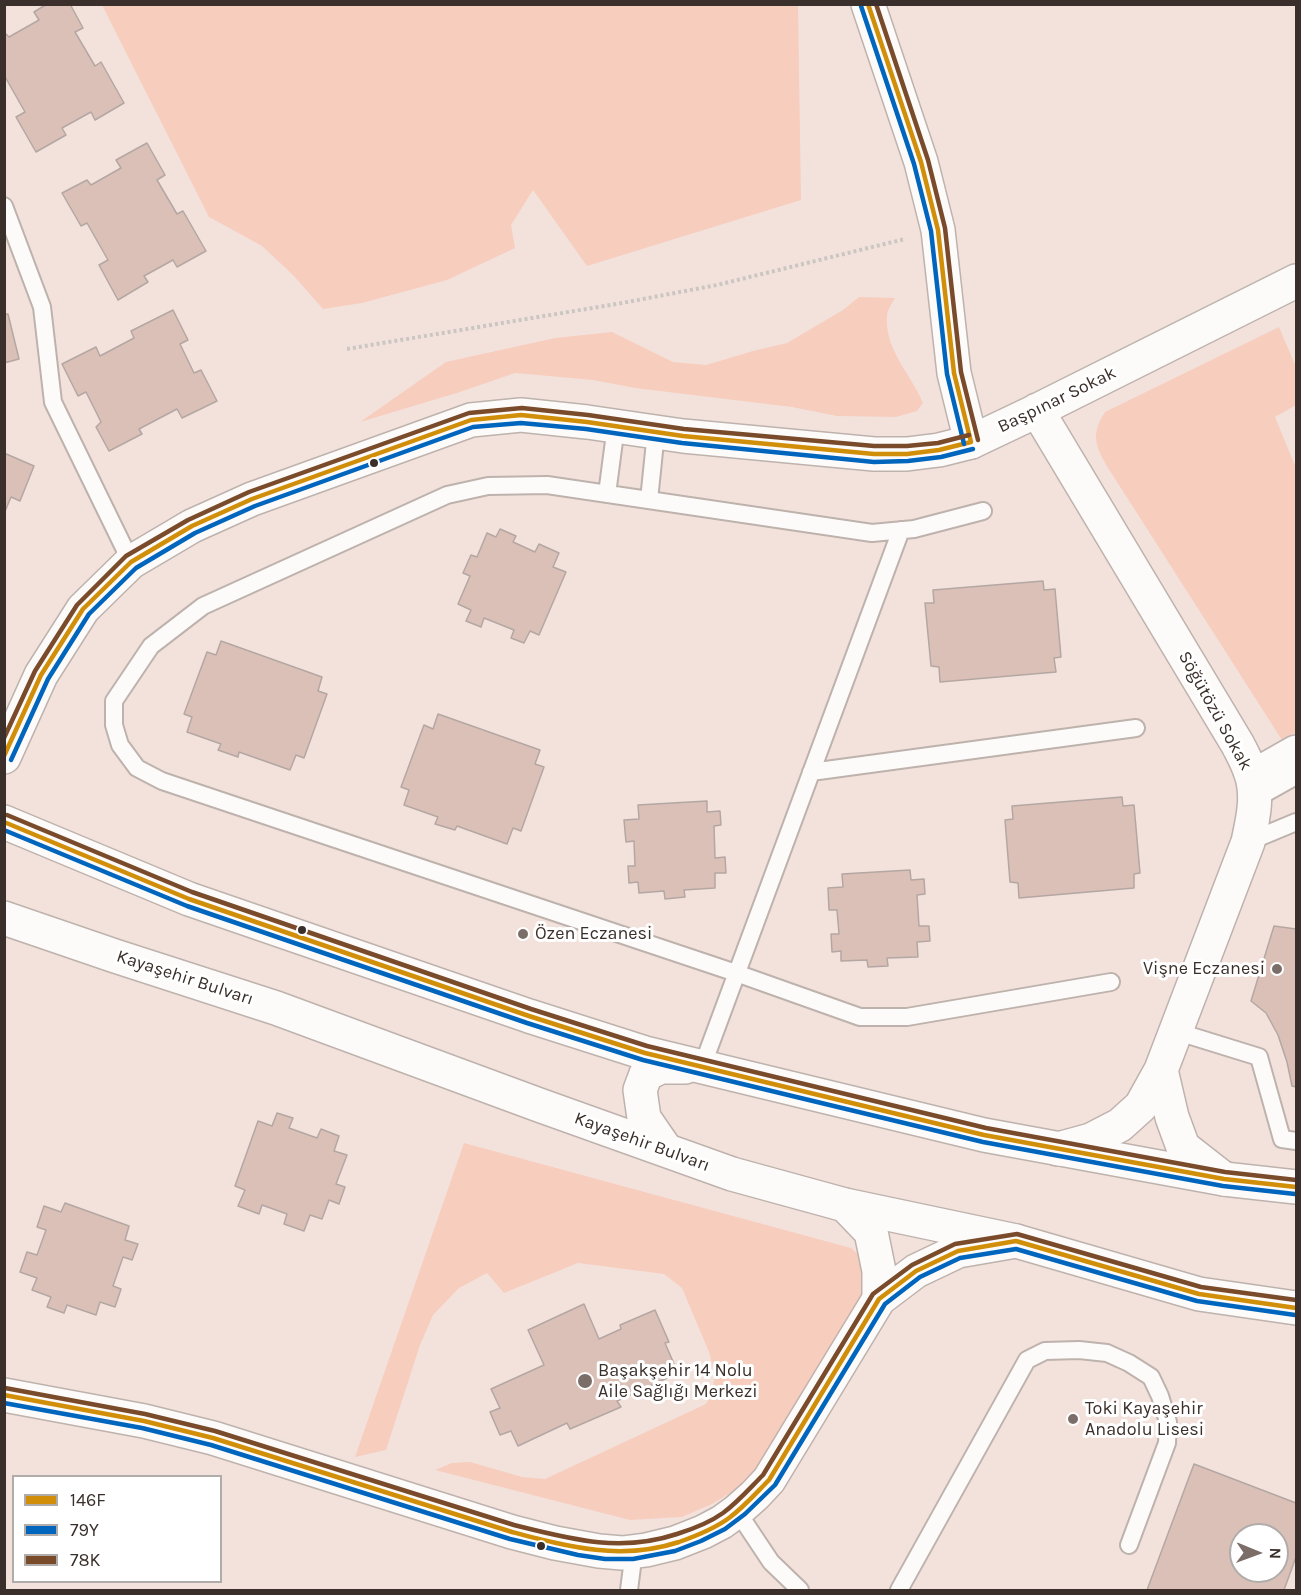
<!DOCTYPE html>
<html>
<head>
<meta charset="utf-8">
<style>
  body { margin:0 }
  #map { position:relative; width:1301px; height:1595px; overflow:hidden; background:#f3e2dc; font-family:Karla,sans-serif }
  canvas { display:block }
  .frame { position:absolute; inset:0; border:6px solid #3a2f2a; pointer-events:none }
  .legend { position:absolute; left:12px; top:1475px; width:210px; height:108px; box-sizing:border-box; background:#fff; border:2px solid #b0acaa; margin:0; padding:8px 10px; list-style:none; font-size:18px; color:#3a2f2a }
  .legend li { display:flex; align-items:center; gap:12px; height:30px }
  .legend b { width:30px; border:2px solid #b0acaa }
  .north { position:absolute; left:1229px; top:1523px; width:60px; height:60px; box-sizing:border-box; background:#fff; border:2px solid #b0acaa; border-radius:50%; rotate:91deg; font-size:16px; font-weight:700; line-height:24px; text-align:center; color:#3a2f2a }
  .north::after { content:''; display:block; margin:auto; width:21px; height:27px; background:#7b6e68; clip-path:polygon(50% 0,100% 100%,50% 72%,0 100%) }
</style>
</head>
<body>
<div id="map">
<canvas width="1301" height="1595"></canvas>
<div class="frame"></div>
<ul class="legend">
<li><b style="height:8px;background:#d18e08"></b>146F</li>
<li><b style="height:8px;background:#0065bd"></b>79Y</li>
<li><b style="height:8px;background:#7a4b2a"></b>78K</li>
</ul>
<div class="north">N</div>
</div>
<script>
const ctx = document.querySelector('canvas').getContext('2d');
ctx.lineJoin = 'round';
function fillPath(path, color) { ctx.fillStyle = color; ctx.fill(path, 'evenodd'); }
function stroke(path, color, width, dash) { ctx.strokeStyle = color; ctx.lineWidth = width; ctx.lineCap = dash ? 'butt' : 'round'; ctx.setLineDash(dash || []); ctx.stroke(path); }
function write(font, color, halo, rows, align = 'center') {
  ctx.font = font + ' Karla,sans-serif'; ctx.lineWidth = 6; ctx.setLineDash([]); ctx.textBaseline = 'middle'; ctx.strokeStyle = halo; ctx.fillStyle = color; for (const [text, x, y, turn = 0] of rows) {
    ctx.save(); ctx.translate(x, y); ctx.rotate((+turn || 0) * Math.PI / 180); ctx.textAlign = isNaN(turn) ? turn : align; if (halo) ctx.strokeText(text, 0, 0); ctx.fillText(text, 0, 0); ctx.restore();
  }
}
fillPath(new Path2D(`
  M102,5H798L801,200L587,266L533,190L511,225L515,248L447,280L362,303L323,309L293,275L262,246L209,217Z
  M859,297L895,298C892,303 888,309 887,315C884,349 911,374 923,403L917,411L896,417L837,416L792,407L635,388L593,380L515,373L460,392L360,422L446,362L555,338L612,332L673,362L706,365L753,351L787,343L843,310Z
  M1279,327L1296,367V405L1275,417L1296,468V732L1282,740L1110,471C1097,449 1089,436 1105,412Z
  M464,1143L851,1248L867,1262L874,1283L759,1466L735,1490L712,1504L682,1517L630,1520L435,1470L452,1463L470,1462L522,1477L545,1479L706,1404L712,1392L715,1375L709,1352L682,1288L664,1274L578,1263L504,1293L487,1273L459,1288L433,1315L420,1345L386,1450L355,1457Z`), '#f7cdbe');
const building = new Path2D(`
  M47,4H70L83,28L75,32L95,66L101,62L124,103L95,120L91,112L62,128L66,135L36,152L16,117L25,112L4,75V32L9,37L39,20L34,12Z
  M147,143L165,175L157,180L177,214L183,211L206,251L177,267L173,260L144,276L148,282L118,300L99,265L108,260L87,223L81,226L62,193L87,180L91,185L121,168L116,160Z
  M173,310L188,340L180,344L194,373L201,370L217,401L182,418L177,409L139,429L142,434L109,451L96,427L101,422L86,392L78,396L62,364L96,347L100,356L134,338L131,331Z
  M4,314H8L19,359L4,363Z
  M4,453L34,466L20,501L11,497L4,514Z
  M500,529L516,536L513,542L535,552L539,544L559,553L553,567L566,572L539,635L530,631L524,643L511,638L514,630L484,618L481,627L466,621L471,610L458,604L470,576L463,573L471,555L477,557L487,533L496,537Z
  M1043,581L1044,590L1055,589L1061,657L1054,658L1056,672L940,682L939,667L931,666L925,603H934L933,590Z
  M221,641L322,677L318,691L327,694L304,758L296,755L290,770L239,752L238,757L218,750L221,744L187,732L192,717L184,714L207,652L216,655Z
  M438,714L540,750L535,764L544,767L521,831L513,828L507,844L457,826L455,830L435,824L438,817L404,805L409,790L401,787L424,725L433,729Z
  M1122,797L1123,806L1134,805L1140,873L1134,874V888L1019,898L1018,883L1010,882L1005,820L1013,819L1012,806Z
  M707,801V812L720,811L721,825L714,826L715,858L725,857L726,873H715V888L684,890L685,897L665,899L664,891L639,893L638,882L629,883L628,866H635L634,841L626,842L624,820L639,819L638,805Z
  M910,870L911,880L924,879L925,894L917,895L919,926H929L930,941L917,942L918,957L887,958L888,966L868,967L867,960L841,961V951L832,952L831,934H839L837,910H829L828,888L843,887L842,874Z
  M1274,926L1296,929V1087L1292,1086L1287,1062L1278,1035L1266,1013L1251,1001Z
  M277,1113L293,1118L289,1128L317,1138L321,1129L339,1136L334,1151L347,1155L336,1184L345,1187L339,1204L329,1200L322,1219L310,1215L304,1231L284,1224L287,1214L262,1205L259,1214L238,1206L245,1190L235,1186L258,1121L272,1126Z
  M65,1203L129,1226L125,1240L138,1244L132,1260L123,1257L113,1286L121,1289L115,1307L100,1302L96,1315L67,1305L64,1313L47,1307L51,1297L32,1290L37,1278L20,1272L27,1252L37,1255L46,1230L37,1227L44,1206L61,1212Z
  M584,1304L599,1339L621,1329L620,1325L655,1310L669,1342L665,1343L678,1373L617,1401L621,1407L570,1429L567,1423L518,1446L511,1431L500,1435L490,1412L500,1408L491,1389L544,1365L528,1330Z
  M1194,1464L1296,1503V1557L1284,1590H1147ZM1241,1535H1277V1571H1241Z`);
fillPath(building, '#dac0b7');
stroke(building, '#b4a7a3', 1.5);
const lane = new Path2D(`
  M4,206L42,307L53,402L131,562
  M607,494L616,426
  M649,500L656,432
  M983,511L914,529L872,533L547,485L488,486L447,495L203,606L151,646L114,701V725L120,745L137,768L162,781L736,973L860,1017H907L1111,982
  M811,772L1136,728
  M1255,799L1296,776
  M1248,842L1296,822
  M1175,1031L1259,1057L1282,1139L1296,1141
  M702,1067L901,530
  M737,1511L771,1562L800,1590
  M629,1590L634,1551
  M899,1590L1027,1360L1045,1351L1079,1350L1107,1353L1129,1363L1151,1377L1160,1396L1168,1422L1167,1443L1129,1545`);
const street = new Path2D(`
  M1037,410L1238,745C1242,753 1247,762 1250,771C1259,794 1253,819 1248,842L1161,1070L1141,1106L1120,1125L1091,1140L1058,1149
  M4,757L41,675L83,609L131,562L192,526L252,499L471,420L521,415L587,422L683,436L874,454H907L939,450L971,442L1030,414L1296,281
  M1252,777L1296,752
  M1161,1070L1172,1117L1183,1147L1224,1179
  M845,1205L871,1232L879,1271V1299
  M4,1395L144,1421L213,1438L512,1532L555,1543L599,1551L622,1553L646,1550L675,1543L703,1532L722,1522L737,1511L755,1495L769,1480L879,1299L916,1271L958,1251L1016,1241`);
const secondary = new Path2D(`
  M868,4L921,162L938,230L954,373L971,442`);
const primary = new Path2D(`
  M4,822L189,899L529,1016L645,1053L984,1135L1224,1179L1296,1187
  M4,918L115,956L276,1008L539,1105L732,1174L845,1205L1016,1241L1199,1294L1296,1308
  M666,1150L644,1118L640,1090L646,1074L661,1067H685`);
stroke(lane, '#beb2ad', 20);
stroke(street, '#beb2ad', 36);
stroke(secondary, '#beb2ad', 36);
stroke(primary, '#beb2ad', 36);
stroke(new Path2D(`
  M347,349L622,303L717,285L905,239`), '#cbc6c2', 4, [3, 3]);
stroke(lane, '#fdfbfa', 16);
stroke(street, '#fdfbfa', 33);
stroke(secondary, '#fdfbfa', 33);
stroke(primary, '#fdfbfa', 33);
stroke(new Path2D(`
  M868,4L921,162L938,230L954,373L971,442
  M4,756L41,675L83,609L131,562L192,526L252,499L471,420L521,415L587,422L683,436L874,454H907L939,450L971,442
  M4,822L189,899L529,1016L645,1053L984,1135L1224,1179L1296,1187
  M4,1395L144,1421L213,1438L512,1532C569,1547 621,1561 679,1542C696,1536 714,1529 729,1518C744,1507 756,1493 769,1480L879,1299L916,1271L958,1251L1016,1241L1199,1294L1296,1308`), '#d18e08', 4.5);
stroke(new Path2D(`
  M861,6L914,164L931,231L947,374L964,444
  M11,760L48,679L89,614L136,568L195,533L255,506L473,427L521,423L586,429L682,443L874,462L908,461L941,457L973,449
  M4,830L187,906L527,1023L643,1060L983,1142L1223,1186L1295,1194
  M4,1403L142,1428L211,1445L510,1539L578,1555L605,1559H633L675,1551L701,1541L725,1529L745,1514L775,1485L885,1304L920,1277L960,1258L1016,1249L1197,1301L1295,1315`), '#0065bd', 4.5);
stroke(new Path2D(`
  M876,4L928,160L945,228L961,372L978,440
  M4,738L35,671L77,605L126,556L188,520L249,492L469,413L522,408L588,415L684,429L874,446H907L938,443L969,435
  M7,815L192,892L531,1009L647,1046L986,1128L1225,1172L1296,1180
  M5,1388L145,1414L215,1431L514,1525C570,1539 620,1553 677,1534C693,1529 709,1523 723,1513C738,1502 750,1488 763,1475L873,1294L912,1265L955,1244L1017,1234L1201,1287L1296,1300`), '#7a4b2a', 4.5);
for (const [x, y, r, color] of [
  [374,463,5,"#3a2f2a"],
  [302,930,5,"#3a2f2a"],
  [523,934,6,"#7b6e68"],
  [1277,969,6,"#7b6e68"],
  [585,1381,8,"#7b6e68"],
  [1073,1419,6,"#7b6e68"],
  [541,1546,5,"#3a2f2a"]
]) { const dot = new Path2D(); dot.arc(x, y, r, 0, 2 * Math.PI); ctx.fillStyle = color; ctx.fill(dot); stroke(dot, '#fff', 2); }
write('18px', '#3a2f2a', '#fff', [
  ["Başpınar Sokak",1057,400,-26],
  ["Söğütözü Sokak",1215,711,61],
  ["Kayaşehir Bulvarı",185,978,18],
  ["Kayaşehir Bulvarı",642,1142,20]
]);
write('18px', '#3a2f2a', '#fff', [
  ["Özen Eczanesi",535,934],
  ["Vişne Eczanesi",1265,969,"right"],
  ["Başakşehir 14 Nolu",598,1371],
  ["Aile Sağlığı Merkezi",598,1392],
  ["Toki Kayaşehir",1085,1409],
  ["Anadolu Lisesi",1085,1430]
], 'left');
</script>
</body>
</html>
